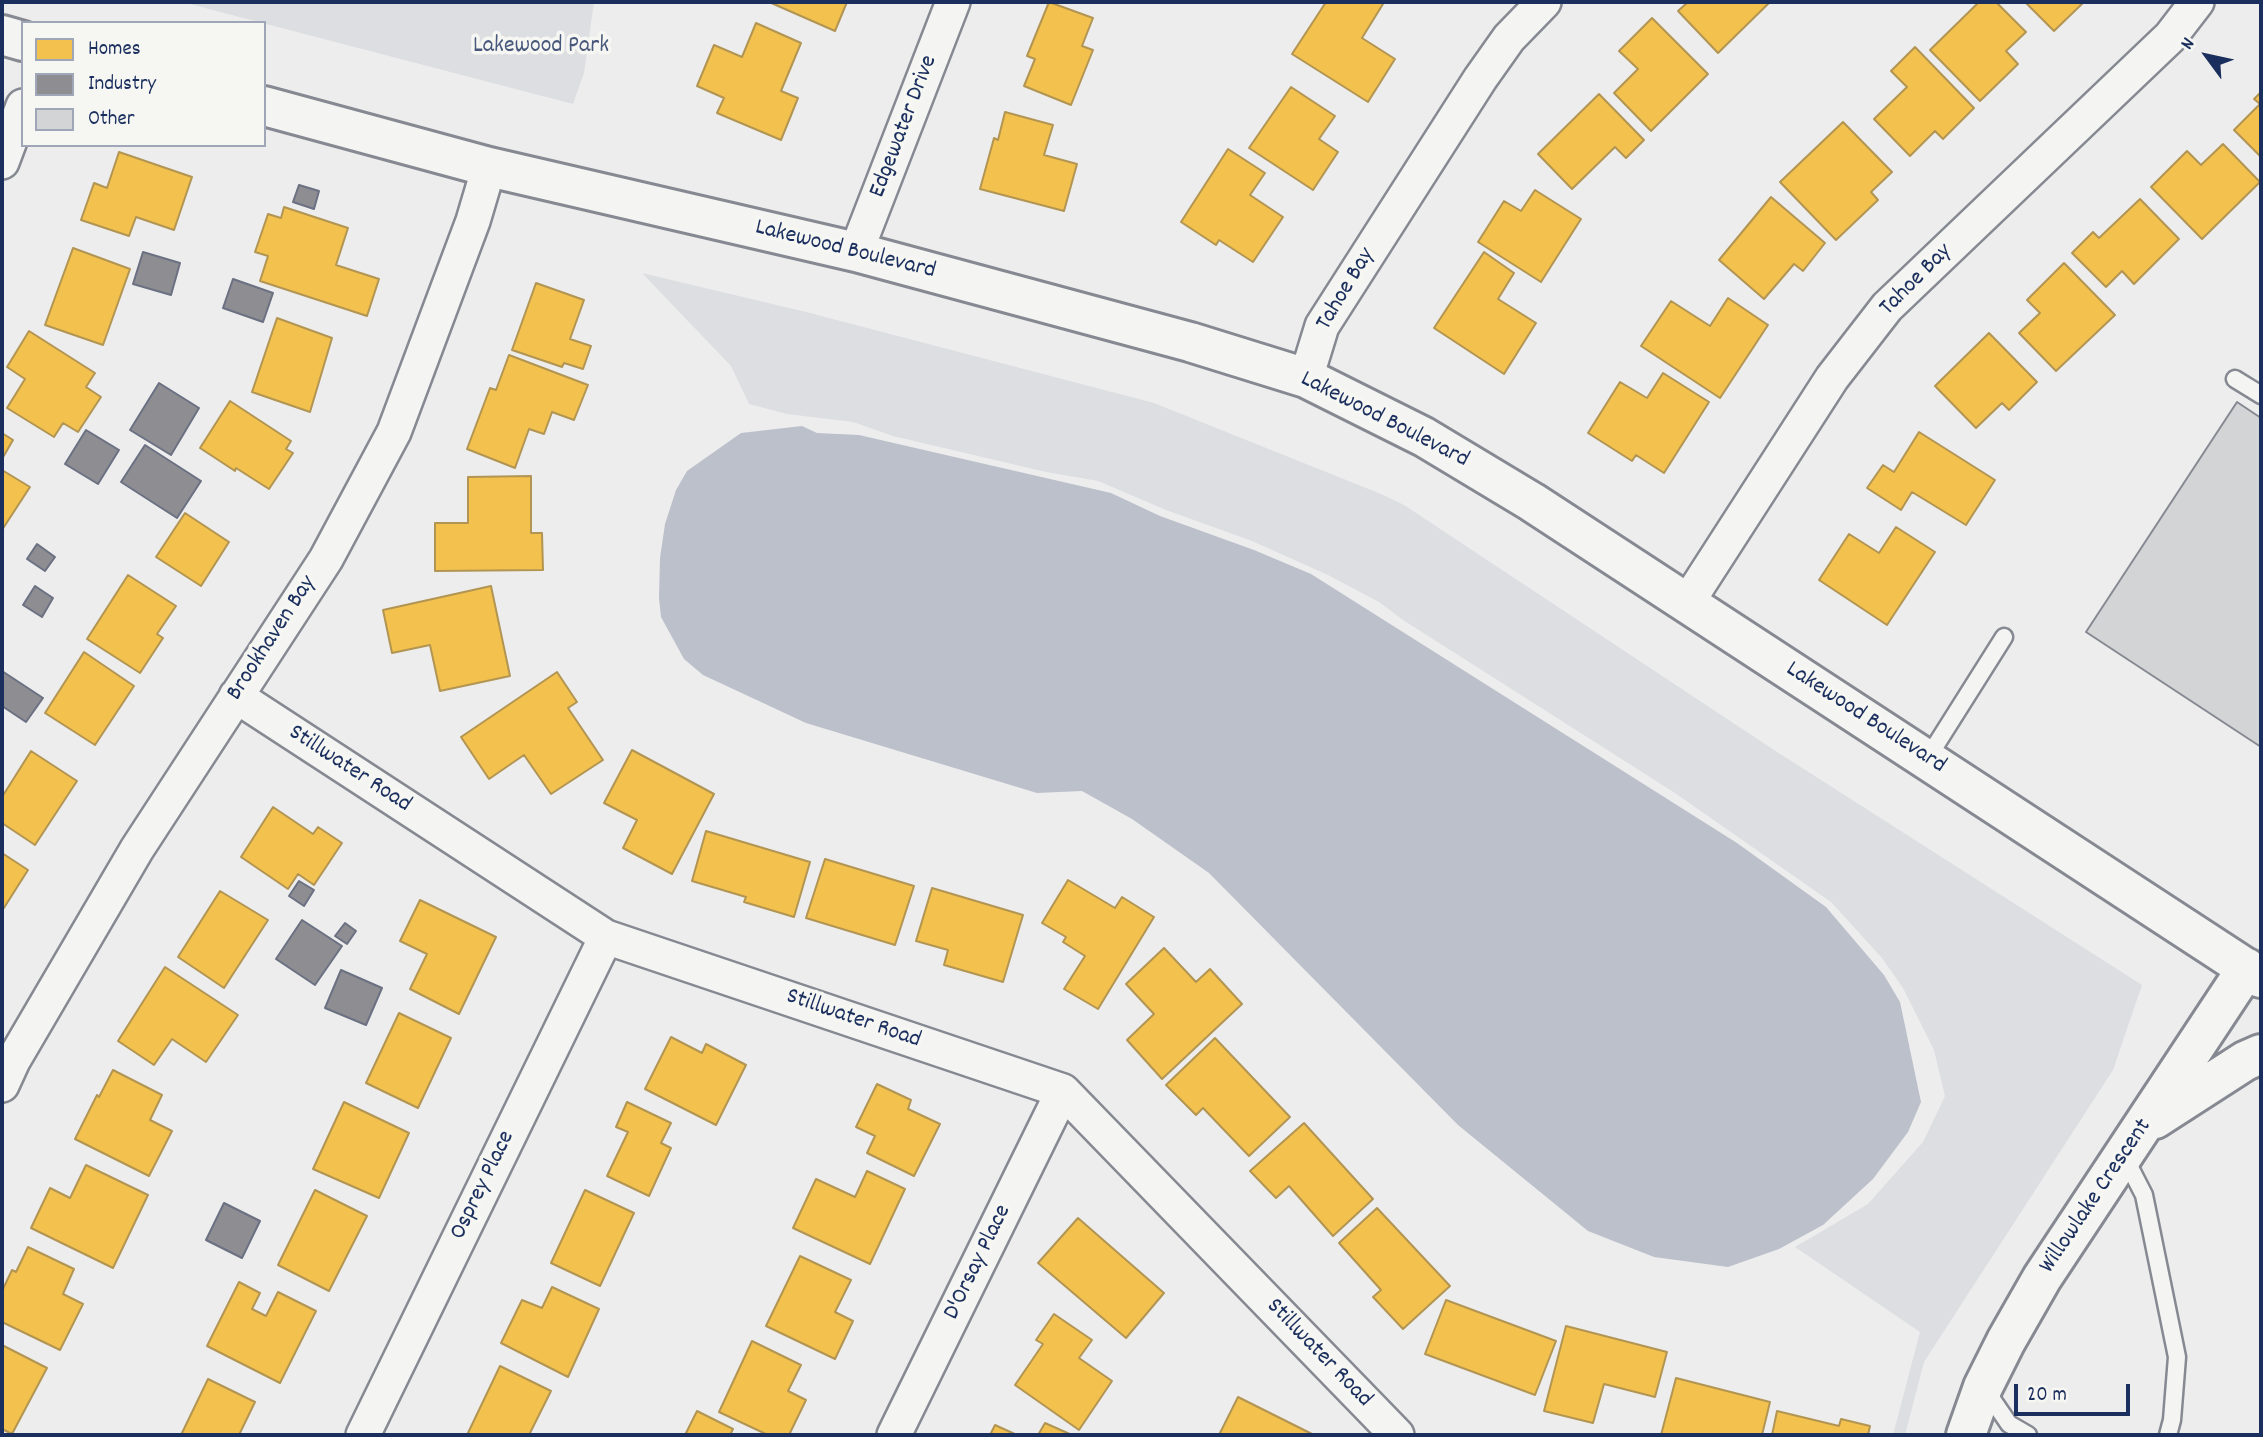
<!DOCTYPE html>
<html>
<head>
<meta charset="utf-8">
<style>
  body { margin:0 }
  #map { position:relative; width:2263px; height:1437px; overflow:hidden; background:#ededed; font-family:Dekko,sans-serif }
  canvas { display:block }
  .frame { position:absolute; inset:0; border:4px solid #1b2f5e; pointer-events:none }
  .legend { position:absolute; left:21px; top:21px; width:245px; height:126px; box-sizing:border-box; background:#f6f6f2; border:2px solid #9ea6b7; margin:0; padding:9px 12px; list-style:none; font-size:21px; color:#1b2f5e }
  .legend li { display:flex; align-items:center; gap:14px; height:35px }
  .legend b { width:35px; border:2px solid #9ea6b7 }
  .north { position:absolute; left:2172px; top:21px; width:70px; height:70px; -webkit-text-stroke:5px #f6f6f2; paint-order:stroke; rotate:303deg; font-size:19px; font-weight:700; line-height:28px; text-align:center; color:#1b2f5e }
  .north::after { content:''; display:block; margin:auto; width:24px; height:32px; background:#1b2f5e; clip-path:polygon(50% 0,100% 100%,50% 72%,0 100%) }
  .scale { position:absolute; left:2014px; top:1384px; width:116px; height:32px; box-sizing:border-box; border:4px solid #1b2f5e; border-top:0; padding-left:9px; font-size:21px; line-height:24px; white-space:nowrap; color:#1b2f5e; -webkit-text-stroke:5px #f6f6f2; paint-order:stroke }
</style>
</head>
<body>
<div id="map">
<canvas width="2263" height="1437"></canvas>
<div class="frame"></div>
<ul class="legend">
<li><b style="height:19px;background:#f2c14e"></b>Homes</li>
<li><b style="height:19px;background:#8d8d92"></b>Industry</li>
<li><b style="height:19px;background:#d3d4d6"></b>Other</li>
</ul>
<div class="north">N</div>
<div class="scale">20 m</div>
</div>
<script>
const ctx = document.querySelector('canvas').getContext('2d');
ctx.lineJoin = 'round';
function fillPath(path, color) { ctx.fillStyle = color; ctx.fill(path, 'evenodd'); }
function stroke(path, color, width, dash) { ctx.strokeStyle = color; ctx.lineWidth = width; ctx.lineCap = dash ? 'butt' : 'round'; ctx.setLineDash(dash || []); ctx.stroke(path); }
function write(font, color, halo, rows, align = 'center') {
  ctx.font = font + ' Dekko,sans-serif'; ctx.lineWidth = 7; ctx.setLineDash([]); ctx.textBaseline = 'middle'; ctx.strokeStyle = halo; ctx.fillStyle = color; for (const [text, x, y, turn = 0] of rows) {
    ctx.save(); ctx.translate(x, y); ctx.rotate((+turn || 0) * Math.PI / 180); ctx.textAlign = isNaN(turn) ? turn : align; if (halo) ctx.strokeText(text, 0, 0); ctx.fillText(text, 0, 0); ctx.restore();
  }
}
fillPath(new Path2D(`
  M182,2H594L584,73L573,104Z
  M642,273L806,312L1154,403L1381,494L1404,505L1774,750L2142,985L2113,1070L1924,1362L1905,1435H1893L1920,1332L1795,1247L1868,1204L1923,1142L1945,1096L1934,1050L1903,988L1882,958L1831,902L1675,793L1403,620L1379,602L1328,575L1252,541L1166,510L1098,481L1046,472L893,436L853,422L787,414L749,404L731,366Z`), '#dcdee1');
fillPath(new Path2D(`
  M802,426L817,433L859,435L1111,493L1160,516L1254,550L1311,574L1737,843L1826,907L1884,975L1900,1002L1921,1102L1908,1132L1873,1179L1823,1225L1779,1249L1728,1267L1654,1257L1588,1231L1458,1125L1209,873L1132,819L1082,791L1037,793L806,723L703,675L684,659L661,617L659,598L660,558L665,524L676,490L687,471L741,433Z`), '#bbc0cb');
const homes = new Path2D(`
  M769,2H847L835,31Z
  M1049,2L1093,18L1082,46L1093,50L1071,105L1024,86L1035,59L1027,56Z
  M1326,2H1379L1383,4L1362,38L1395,59L1368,102L1292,54Z
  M1688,2H1770L1718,53L1678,11Z
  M1979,2H1996L2026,32L2006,51L2018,64L1980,101L1930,50Z
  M2025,2H2084L2054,31Z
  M1652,18L1708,74L1651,131L1614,93L1638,69L1619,51Z
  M756,23L801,43L781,91L798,98L781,140L717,113L724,98L697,86L714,45L742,57Z
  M1915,47L1974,108L1943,139L1935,131L1910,156L1874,119L1907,87L1891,71Z
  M1291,87L1335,116L1319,139L1338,152L1313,190L1249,148Z
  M2261,92V157L2234,130L2260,104L2254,99Z
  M1599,94L1644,140L1626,158L1615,147L1572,189L1538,154Z
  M1005,112L1053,125L1044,155L1077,164L1064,211L980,189L994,138L998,140Z
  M1843,122L1892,172L1871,192L1878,200L1836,240L1780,182Z
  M2223,144L2260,182L2202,239L2151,187L2187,151L2201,165Z
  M1228,149L1265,173L1250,195L1283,217L1253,262L1219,240L1216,245L1181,222Z
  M119,152L192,177L174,230L136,217L129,236L81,220L94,183L107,188Z
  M1535,190L1581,219L1541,282L1478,242L1504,201L1521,211Z
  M1771,197L1825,243L1803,271L1794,264L1764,299L1719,260Z
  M2140,199L2179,239L2134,284L2122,271L2106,287L2072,253L2093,232L2099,238Z
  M284,207L348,228L336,265L379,279L367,316L260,281L268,256L255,252L268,214L281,218Z
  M73,248L130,269L103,345L45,325Z
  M1484,252L1514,273L1498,299L1536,323L1504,374L1434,328Z
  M2064,263L2115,315L2056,371L2019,333L2040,313L2027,300Z
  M536,283L584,300L570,339L591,346L583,369L564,363L562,367L512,350Z
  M1728,298L1768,325L1720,398L1641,346L1671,301L1710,326Z
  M277,318L332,338L310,412L252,392Z
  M29,331L95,373L86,387L101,397L78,432L63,423L54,437L7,408L25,379L7,367Z
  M1989,333L2037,382L2009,410L2002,403L1976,428L1935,386Z
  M509,355L588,385L574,420L552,412L544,434L529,429L515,468L467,449L490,388L496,390Z
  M1663,373L1709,402L1664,473L1636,455L1632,461L1588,433L1620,382L1647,398Z
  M230,401L291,441L286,449L293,453L269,489L236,468L235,471L200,448Z
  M1919,432L1995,480L1966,525L1912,492L1901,510L1867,488L1883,465L1894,472Z
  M2,433L13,440L2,459Z
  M2,470L30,487L2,530Z
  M531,476V533H542L543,570L435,571V523H468V477Z
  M185,513L229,542L201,586L156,557Z
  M1896,527L1935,552L1887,625L1819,580L1849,534L1879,553Z
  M128,575L176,606L157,634L163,638L140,673L87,639Z
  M491,586L510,676L440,691L430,645L392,653L383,610Z
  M84,652L134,686L95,745L45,713Z
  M557,672L577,702L568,708L603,760L551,794L524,755L489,779L461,737Z
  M632,750L714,794L672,874L623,848L637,820L604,803Z
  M31,751L77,781L35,845L2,823V797Z
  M273,807L313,834L318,827L342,843L314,885L298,874L288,889L241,857Z
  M706,831L810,862L794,917L744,902L746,897L692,881Z
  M2,853L28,870L2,911Z
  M825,859L914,886L895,945L806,918Z
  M1068,880L1115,908L1122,897L1154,917L1098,1009L1064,989L1085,956L1063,942L1066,937L1042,923Z
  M932,888L1023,915L1003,982L944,965L948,950L916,941Z
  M220,891L268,920L224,988L178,957Z
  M420,900L496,937L459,1014L410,989L427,954L400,941Z
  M1164,948L1196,982L1210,969L1242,1004L1162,1079L1127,1040L1154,1014L1126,984Z
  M165,967L238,1015L206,1062L172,1039L154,1065L118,1041Z
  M399,1013L451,1038L418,1108L366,1083Z
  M671,1037L702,1053L706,1044L746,1065L716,1125L645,1089Z
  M1215,1038L1290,1117L1249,1156L1203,1108L1196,1115L1166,1085Z
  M113,1070L162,1095L150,1120L172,1131L149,1176L75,1139L97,1095L99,1097Z
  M877,1084L911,1100L908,1109L940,1124L914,1176L867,1153L875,1136L856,1127Z
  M344,1102L409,1133L379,1198L313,1169Z
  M627,1102L671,1123L661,1143L671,1148L649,1196L607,1176L628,1132L616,1127Z
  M1304,1123L1373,1199L1333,1236L1289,1186L1276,1198L1250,1171Z
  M86,1165L148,1195L113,1268L31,1228L50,1188L70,1198Z
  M867,1171L905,1189L870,1264L793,1228L816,1179L855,1197Z
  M315,1190L367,1216L329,1291L278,1265Z
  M585,1190L634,1213L600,1286L551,1263Z
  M1377,1208L1450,1286L1403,1329L1373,1297L1381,1290L1339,1243Z
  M1078,1218L1164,1293L1126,1338L1038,1263Z
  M28,1247L74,1269L63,1294L83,1304L60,1350L2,1322V1291L12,1270L16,1272Z
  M800,1256L851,1280L835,1312L853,1321L835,1359L766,1326Z
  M239,1282L260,1293L252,1309L266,1316L278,1292L316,1311L280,1383L207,1346Z
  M552,1287L599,1309L568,1377L501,1343L522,1300L542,1308Z
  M1446,1300L1556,1341L1535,1395L1425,1354Z
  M1054,1314L1092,1340L1079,1358L1112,1381L1079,1430L1015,1385L1043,1344L1036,1340Z
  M1566,1326L1667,1352L1655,1397L1604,1384L1593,1423L1544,1411Z
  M752,1341L801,1365L788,1391L806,1400L789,1435H768L719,1412Z
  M2,1345L47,1368L12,1434L2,1429Z
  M500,1366L551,1391L529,1435H467Z
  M1676,1378L1770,1402L1762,1435H1661Z
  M208,1379L255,1402L239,1435H181Z
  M1238,1397L1312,1434L1311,1435H1219Z
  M697,1411L733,1429L730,1435H685Z
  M1777,1411L1839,1426L1841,1419L1870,1426L1868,1435H1772Z
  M1045,1423L1072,1435H1038Z
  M995,1425L1017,1435H990Z`);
fillPath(homes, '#f2c14e');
stroke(homes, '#b29553', 2);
const industry = new Path2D(`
  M299,185L319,191L314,209L293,202Z
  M143,252L180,263L171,295L133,284Z
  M233,279L273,293L263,322L223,308Z
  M159,383L199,408L171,455L130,430Z
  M86,430L119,450L98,484L65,464Z
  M145,445L201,481L177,518L121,482Z
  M37,544L55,557L45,571L27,559Z
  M35,586L53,598L42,617L23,605Z
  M2,671L43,698L26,722L2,706Z
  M299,881L314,890L304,906L289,896Z
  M302,920L342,946L315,985L276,959Z
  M345,923L356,931L347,944L335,936Z
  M341,970L382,988L366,1025L325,1008Z
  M224,1203L260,1221L242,1258L206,1240Z`);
fillPath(industry, '#8d8d92');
stroke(industry, '#6b7182', 2);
const building = new Path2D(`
  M2237,402L2261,418V747L2086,632Z`);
fillPath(building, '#d3d4d6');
stroke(building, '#868992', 2);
const service = new Path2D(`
  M2235,379L2261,395
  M1927,759L2004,637
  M2124,1156L2144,1195L2177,1357L2172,1420L2168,1435
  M1985,1389L2009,1424L2028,1435`);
const minor = new Path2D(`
  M2,162L23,106
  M856,252L953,2
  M1306,378L1322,326L1480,79L1509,38L1544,2
  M1687,603L1832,378L1887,307L2170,37L2197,2
  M236,696L606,937L1063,1091L1397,1435
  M2,1085L13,1061L137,849L326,559L394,432L473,221L489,167
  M363,1435L606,937
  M894,1435L1063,1091`);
const tertiary = new Path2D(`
  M2,35L23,41
  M264,106L489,167L856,252L1190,342L1306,378L1424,437L1532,502L2261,978
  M2155,1119L2245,1061L2261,1054
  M1966,1435L1983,1387L2006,1341L2042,1278L2247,968`);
stroke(service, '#868992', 21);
stroke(minor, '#868992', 38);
stroke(tertiary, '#868992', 44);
stroke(service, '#f4f4f2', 16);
stroke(minor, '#f4f4f2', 33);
stroke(tertiary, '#f4f4f2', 38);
write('24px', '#48587c', '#f6f6f2', [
  ["Lakewood Park",541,48]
]);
write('24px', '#1b2f5e', '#f6f6f2', [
  ["Edgewater Drive",905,127,-69],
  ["Lakewood Boulevard",845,251,14],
  ["Tahoe Bay",1917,281,-45],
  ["Tahoe Bay",1347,290,-59],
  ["Lakewood Boulevard",1384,421,27],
  ["Brookhaven Bay",273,639,-57],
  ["Lakewood Boulevard",1865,719,33],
  ["Stillwater Road",349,770,33],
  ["Stillwater Road",853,1020,19],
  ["Osprey Place",484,1186,-64],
  ["Willowlake Crescent",2097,1197,-56],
  ["D'Orsay Place",979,1263,-64],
  ["Stillwater Road",1318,1354,46]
]);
</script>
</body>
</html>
